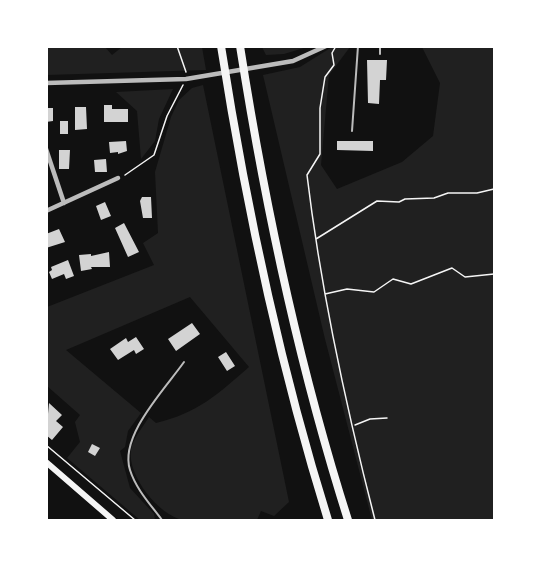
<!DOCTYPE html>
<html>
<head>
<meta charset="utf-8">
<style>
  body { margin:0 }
  #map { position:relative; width:541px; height:567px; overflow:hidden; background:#111; font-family:"Archivo Narrow",sans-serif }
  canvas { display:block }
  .frame { position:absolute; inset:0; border:48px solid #fff; pointer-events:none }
</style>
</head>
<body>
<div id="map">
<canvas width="541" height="567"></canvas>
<div class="frame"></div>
</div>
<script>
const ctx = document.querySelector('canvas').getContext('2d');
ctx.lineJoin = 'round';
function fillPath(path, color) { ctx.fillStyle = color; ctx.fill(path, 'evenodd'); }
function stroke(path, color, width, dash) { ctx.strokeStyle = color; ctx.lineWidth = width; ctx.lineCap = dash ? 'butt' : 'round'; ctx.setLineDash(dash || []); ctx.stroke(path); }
fillPath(new Path2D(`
  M46,47H105L112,55L122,47H202L206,70L47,75Z
  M262,47V46L307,47L284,54L266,55Z
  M332,47H350L329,75L321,165L337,189L402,162L433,136L440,83L422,47H494V520H372L325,339L263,75L300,67Z
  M203,85L289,502L274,516L261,511L257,520C236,520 203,525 183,520C158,515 127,475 131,450C133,438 143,427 149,417L156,423C198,413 218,394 249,367L190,297L66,350L141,413L128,431L125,447L120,451L130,488L154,514L155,520H140L67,458L80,442L75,422L80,415L47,386V307L154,265L143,243L158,233L155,172L171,117L179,100L192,88Z
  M173,89L159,119L155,141L141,159L137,111L116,92Z`), '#202020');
fillPath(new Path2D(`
  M367,60H387L386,80H380L379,104L368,103Z
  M104,105H112V109H128V122H104Z
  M75,107H86L87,129L75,130Z
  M46,108H53V121L46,122Z
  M60,121H68V134H60Z
  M126,141L127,151L118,154V152L110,153L109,142Z
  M337,141H373V151L337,150Z
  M59,150H70L69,169H59Z
  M106,159L107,172H95L94,160Z
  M142,197H151L152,218H143L140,201Z
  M105,202L111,216L101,220L96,206Z
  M124,223L139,252L128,257L115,228Z
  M59,229L65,242L46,248V234Z
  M109,252L110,267H91L92,269L81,271L79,255L91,254V256Z
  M68,260L74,276L66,279L64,274L52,279L49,272L52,270L51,267Z
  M192,323L200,334L176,351L168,339Z
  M136,337L144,349L136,354L134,350L118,360L110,349L126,338L128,342Z
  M226,352L235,366L227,371L218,357Z
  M49,403L62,415L56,421L63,427L52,440L46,435Z
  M92,444L100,448L95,456L88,452Z`), '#d3d3d3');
stroke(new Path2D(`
  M177,46L186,72
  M336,46L332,53L334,65L325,77L320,108V154L307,175C321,292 346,407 375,520
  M125,175L154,155L167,116L183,85
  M316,239L377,201L399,202L405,199L434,198L448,193H477L494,189
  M325,294L347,289L374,292L393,279L411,284L452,268L465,277L494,274
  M355,425L370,419L387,418
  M46,445L135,520`), '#f5f5f5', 1.5);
stroke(new Path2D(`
  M380,46V54
  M352,131L358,46
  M162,520C150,504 136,489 130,470C119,436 165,389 184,362`), '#bcbcbc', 2);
stroke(new Path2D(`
  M46,83L186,79L293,61L326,46
  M46,149L64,203
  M46,211L118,178`), '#bcbcbc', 4.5);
stroke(new Path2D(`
  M46,462L113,520`), '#f5f5f5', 6);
stroke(new Path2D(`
  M221,46C246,206 280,366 328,520
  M240,46C265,206 299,366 348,520`), '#f5f5f5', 8);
</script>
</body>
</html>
